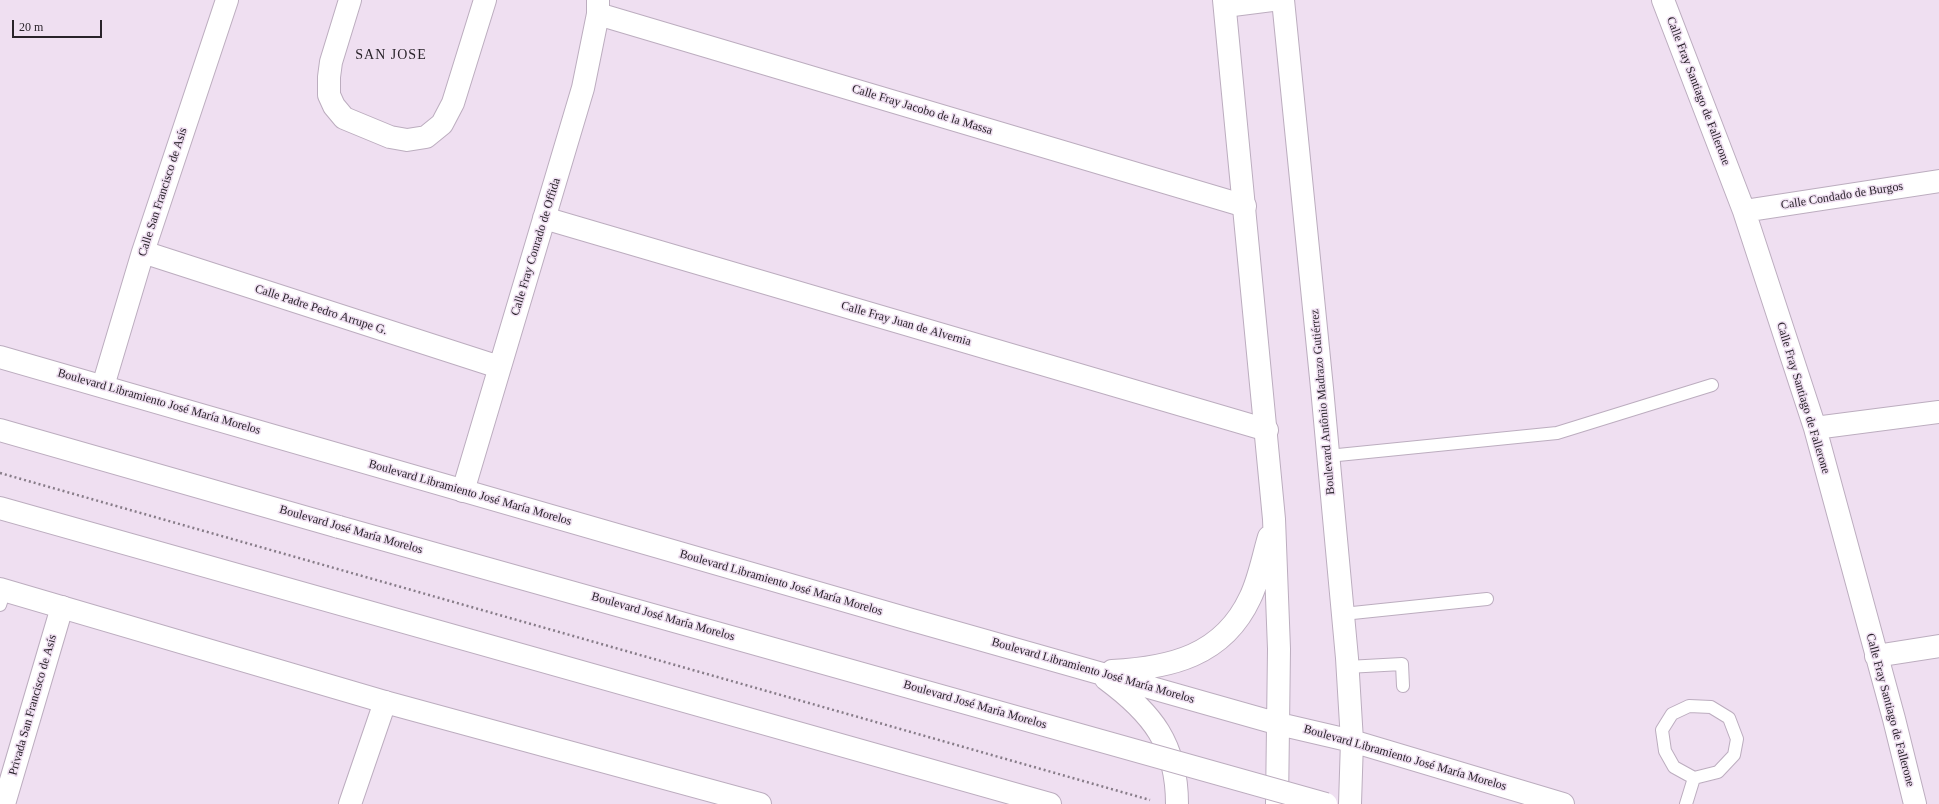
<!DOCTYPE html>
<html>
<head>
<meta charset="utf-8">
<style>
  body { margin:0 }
  #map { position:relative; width:1939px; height:804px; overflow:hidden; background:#efdff1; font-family:Georgia,serif }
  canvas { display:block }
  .scale { position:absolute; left:12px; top:20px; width:90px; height:18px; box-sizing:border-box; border:2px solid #29232a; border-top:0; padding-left:5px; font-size:12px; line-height:14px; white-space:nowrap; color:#29232a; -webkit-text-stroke:3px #efdff1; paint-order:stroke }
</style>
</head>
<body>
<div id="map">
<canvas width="1939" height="804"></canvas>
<div class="scale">20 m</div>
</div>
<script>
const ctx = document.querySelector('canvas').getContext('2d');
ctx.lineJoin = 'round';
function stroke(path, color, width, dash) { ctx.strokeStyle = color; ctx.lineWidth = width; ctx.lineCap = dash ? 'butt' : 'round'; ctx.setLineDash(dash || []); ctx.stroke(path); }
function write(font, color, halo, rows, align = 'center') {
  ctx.font = font + ' Georgia,serif'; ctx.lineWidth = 3; ctx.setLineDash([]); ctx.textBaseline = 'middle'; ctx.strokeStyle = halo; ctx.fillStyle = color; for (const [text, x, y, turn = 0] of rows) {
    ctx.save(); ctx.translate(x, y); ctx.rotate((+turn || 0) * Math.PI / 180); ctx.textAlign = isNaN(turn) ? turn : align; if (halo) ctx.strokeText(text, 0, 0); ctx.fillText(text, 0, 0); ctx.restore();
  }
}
const service = new Path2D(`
  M1328,456L1557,433L1712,385
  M0,605L5,590
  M1343,614L1487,599
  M1347,667L1402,664L1403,686
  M1689,706L1711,707L1729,718L1737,739L1734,755L1718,772L1694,778L1674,767L1665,751L1662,730L1672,714Z
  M1686,804L1694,778`);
const minor = new Path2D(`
  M350,0L331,62L329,77V95L334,106L344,118L390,137L407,140L426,137L442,124L453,103L485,0
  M1663,0L1744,211L1815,428L1894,719L1915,804
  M1225,6L1272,0
  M598,14L1245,206
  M1744,211L1939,181
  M544,218L1267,430
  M143,252L499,367
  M103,386L143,252L227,0
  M1815,428L1939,412
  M463,491L583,88L598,14V0
  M1876,656L1939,646
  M4,804L62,607
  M350,804L385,702`);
const tertiary = new Path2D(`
  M1224,0L1274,519L1279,649L1277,804
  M1283,0L1322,388L1347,658L1352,741L1350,804
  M0,357L912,620L1279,724L1352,741L1563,804
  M0,589L385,702L760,804
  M1112,671C1170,668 1223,656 1250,598C1259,580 1263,557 1269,537
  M1106,679C1152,713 1177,744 1177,804`);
const primary = new Path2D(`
  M0,430L339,527
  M0,508L1050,804`);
stroke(service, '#bcadbf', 14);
stroke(minor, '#bcadbf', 24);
stroke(tertiary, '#bcadbf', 24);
stroke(primary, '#bcadbf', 24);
stroke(new Path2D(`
  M0,473L1150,800`), '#877c88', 2.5, [2, 3]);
stroke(service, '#fff', 12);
stroke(minor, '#fff', 22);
stroke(tertiary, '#fff', 22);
stroke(primary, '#fff', 22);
const primaryBridge = new Path2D(`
  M339,527L1326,804`);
stroke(primaryBridge, '#bcadbf', 24, []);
stroke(primaryBridge, '#fff', 22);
write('12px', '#29232a', '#efdff1', [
  ["Calle Fray Santiago de Fallerone",1698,91,69],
  ["Calle Fray Jacobo de la Massa",922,110,17],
  ["Calle San Francisco de Asís",163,192,-72],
  ["Calle Condado de Burgos",1842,196,-9],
  ["Calle Fray Conrado de Offida",536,247,-73],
  ["Calle Padre Pedro Arrupe G.",321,310,18],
  ["Calle Fray Juan de Alvernia",906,324,16],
  ["Calle Fray Santiago de Fallerone",1803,398,73],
  ["Boulevard Libramiento José María Morelos",159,402,16],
  ["Boulevard Antônio Madrazo Gutiérrez",1323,402,-95],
  ["Boulevard Libramiento José María Morelos",470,493,16],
  ["Boulevard José María Morelos",351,530,16],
  ["Boulevard Libramiento José María Morelos",781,583,16],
  ["Boulevard José María Morelos",663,617,16],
  ["Boulevard Libramiento José María Morelos",1093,671,16],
  ["Privada San Francisco de Asís",33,705,-74],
  ["Boulevard José María Morelos",975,705,16],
  ["Calle Fray Santiago de Fallerone",1890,710,75],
  ["Boulevard Libramiento José María Morelos",1405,758,16]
]);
ctx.letterSpacing = '1px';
write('14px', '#29232a', '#efdff1', [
  ["SAN JOSE",391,55]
]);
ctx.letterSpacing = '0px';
</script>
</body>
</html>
